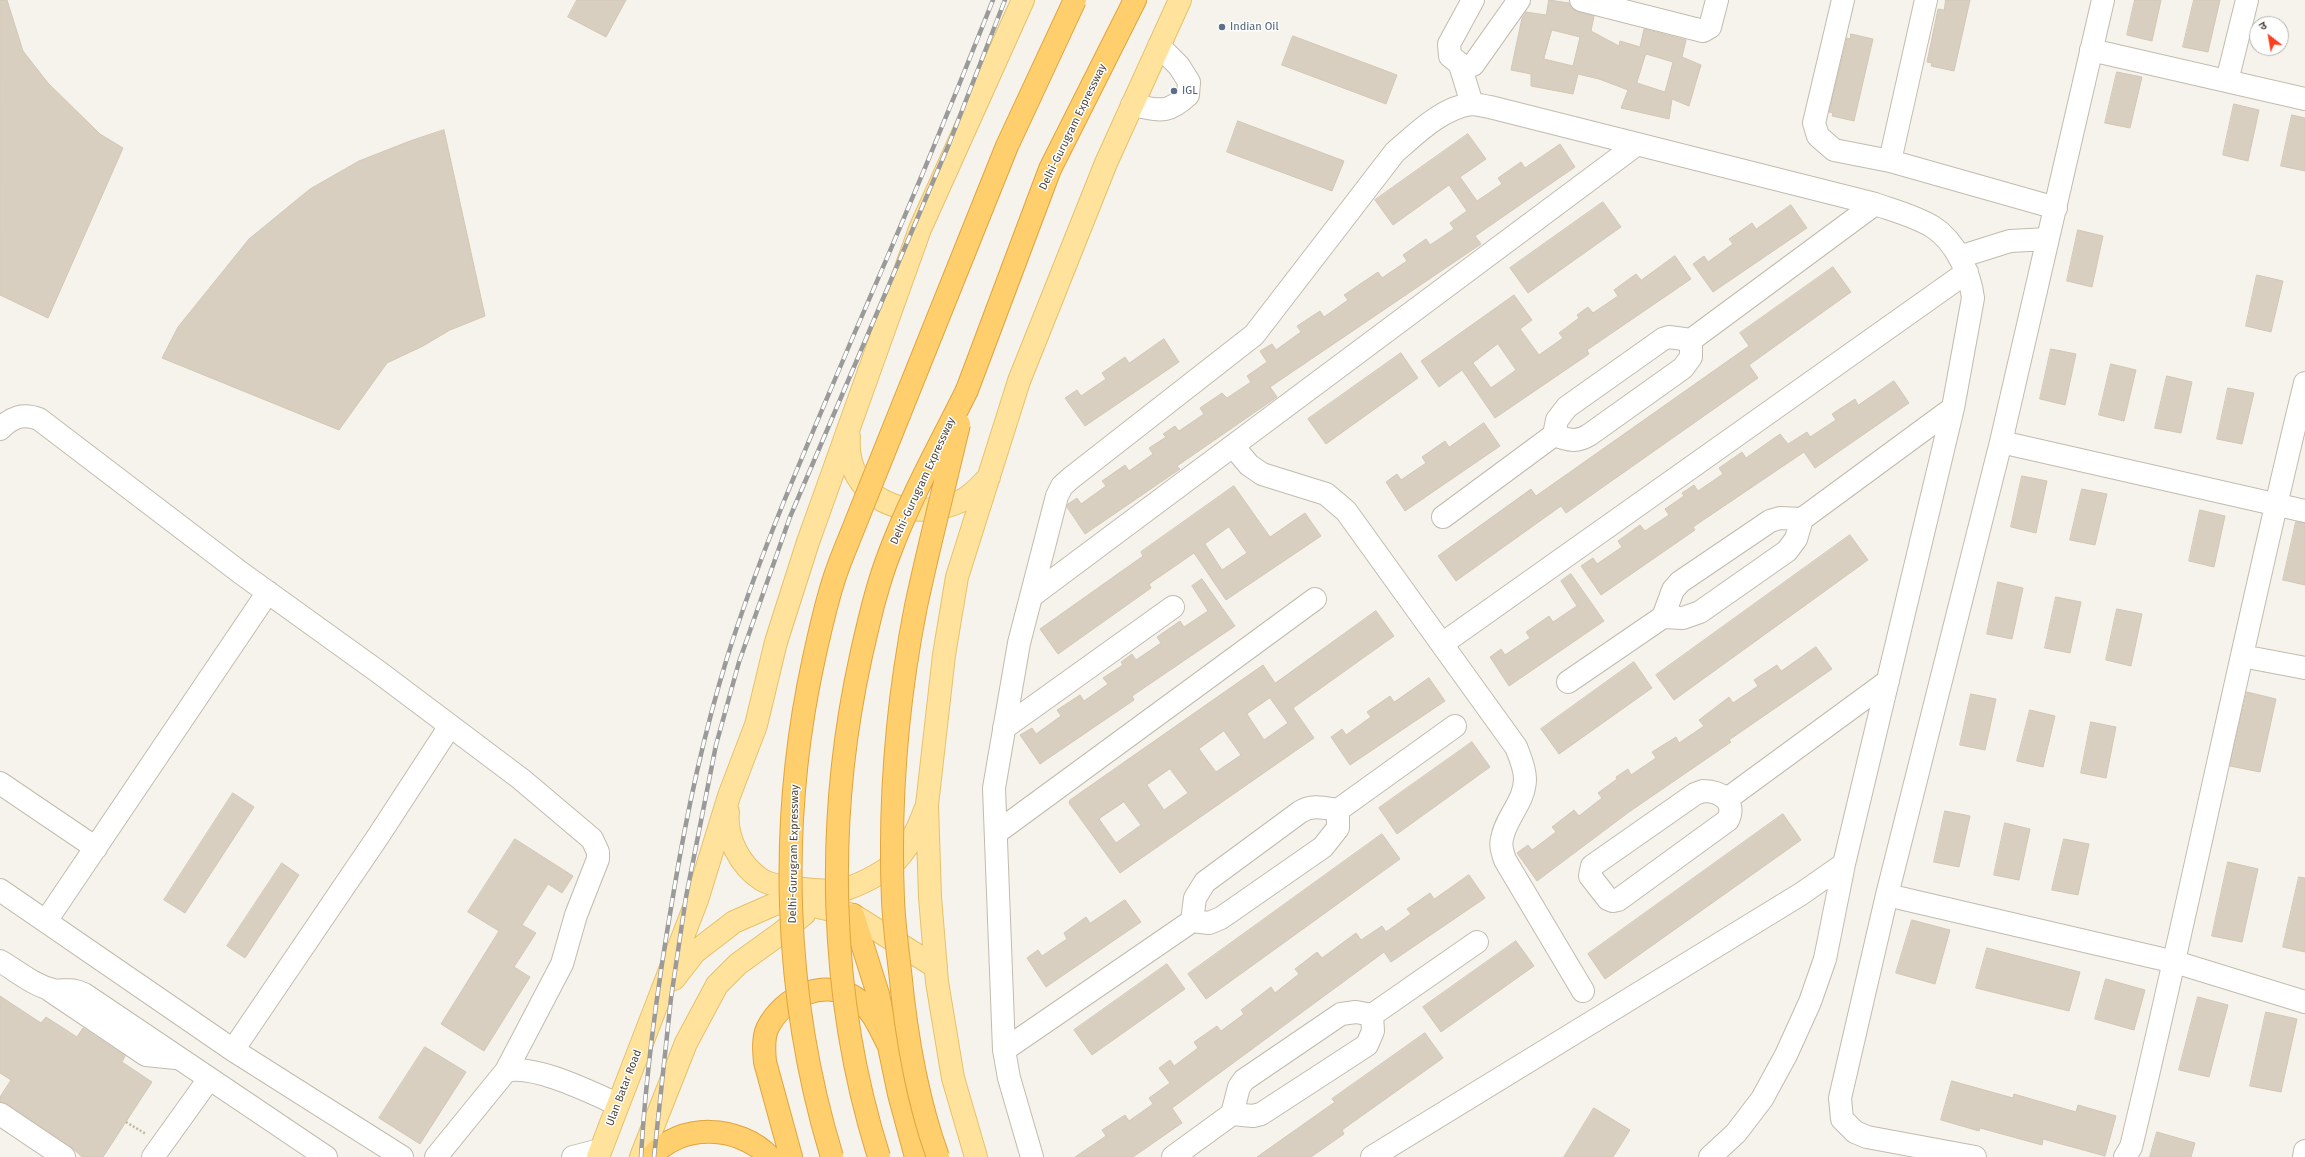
<!DOCTYPE html>
<html>
<head>
<meta charset="utf-8">
<style>
  body { margin:0 }
  #map { position:relative; width:2305px; height:1157px; overflow:hidden; background:#f6f3ec; font-family:"Fira Sans","Noto Sans Devanagari",sans-serif }
  canvas { display:block }
  .north { position:absolute; left:2249px; top:16px; width:40px; height:40px; box-sizing:border-box; background:#fff; border:1px solid #b7b4b0; border-radius:50%; rotate:329deg; font-size:11px; font-weight:700; line-height:16px; text-align:center; color:#4b4439 }
  .north::after { content:''; display:block; margin:auto; width:14px; height:18px; background:#fc3f1d; clip-path:polygon(50% 0,100% 100%,50% 72%,0 100%) }
</style>
</head>
<body>
<div id="map">
<canvas width="2305" height="1157"></canvas>
<div class="north">उ</div>
</div>
<script>
const ctx = document.querySelector('canvas').getContext('2d');
ctx.lineJoin = 'round';
function fillPath(path, color) { ctx.fillStyle = color; ctx.fill(path, 'evenodd'); }
function stroke(path, color, width, dash) { ctx.strokeStyle = color; ctx.lineWidth = width; ctx.lineCap = dash ? 'butt' : 'round'; ctx.setLineDash(dash || []); ctx.stroke(path); }
function write(font, color, halo, rows, align = 'center') {
  ctx.font = font + ' "Fira Sans",sans-serif'; ctx.lineWidth = 3; ctx.setLineDash([]); ctx.textBaseline = 'middle'; ctx.strokeStyle = halo; ctx.fillStyle = color; for (const [text, x, y, turn = 0] of rows) {
    ctx.save(); ctx.translate(x, y); ctx.rotate((+turn || 0) * Math.PI / 180); ctx.textAlign = isNaN(turn) ? turn : align; if (halo) ctx.strokeText(text, 0, 0); ctx.fillText(text, 0, 0); ctx.restore();
  }
}
const building = new Path2D(`
  M0,0H7L23,51L48,83L100,134L123,148L48,318L0,295Z
  M577,0H626L606,37L568,17Z
  M1549,0L1569,3L1578,12L1594,16L1591,31L1619,46L1620,41L1640,47L1644,29L1686,40L1682,57L1701,65L1689,106L1672,99L1669,119L1621,108L1628,90L1599,79L1578,74L1573,94L1531,86V74L1511,70L1522,18L1526,12L1546,15ZM1552,30L1580,37L1573,66L1544,59ZM1646,54L1673,62L1665,92L1637,83Z
  M1946,0H1970L1954,71L1931,66L1932,63L1927,62L1938,9L1944,10Z
  M2135,0H2161L2152,41L2127,35Z
  M2194,0H2220L2208,52L2183,47Z
  M1851,34L1873,39L1854,121L1832,116L1833,113L1829,112L1847,38L1850,39Z
  M1293,36L1397,75L1386,104L1282,65Z
  M2117,72L2142,77L2130,128L2105,123Z
  M2234,104L2259,110L2248,161L2223,155Z
  M2292,115L2305,118V171L2281,166Z
  M1238,121L1344,161L1332,191L1227,152Z
  M444,130L485,316L450,330L423,346L387,363L339,430L162,358L178,327L249,239L310,189L359,161L410,141Z
  M1468,134L1486,159L1460,177L1477,201L1502,184L1498,178L1521,162L1525,168L1560,144L1575,167L1475,236L1481,244L1270,387L1277,397L1177,466L1180,469L1085,534L1067,507L1068,504L1077,498L1081,504L1106,486L1102,481L1125,465L1129,471L1153,454L1149,448L1166,437L1163,434L1175,426L1179,431L1204,414L1200,408L1222,393L1227,398L1251,382L1247,376L1267,362L1260,351L1272,344L1276,350L1301,332L1297,326L1320,311L1324,317L1348,300L1344,295L1378,272L1382,278L1407,261L1403,255L1426,239L1430,245L1454,229L1450,223L1467,211L1449,185L1393,225L1375,200Z
  M1603,202L1621,227L1528,293L1510,268Z
  M1791,205L1807,228L1713,292L1693,264L1704,256L1708,262L1733,244L1729,239L1752,223L1756,229Z
  M2078,230L2103,236L2092,287L2067,281Z
  M1675,256L1691,279L1587,350L1589,354L1495,418L1462,370L1439,387L1421,361L1514,295L1532,320L1520,329L1539,355L1563,338L1559,333L1579,318L1577,315L1588,307L1593,313L1618,296L1614,290L1636,274L1641,280ZM1498,344L1516,370L1491,388L1473,363Z
  M1833,267L1851,292L1749,365L1758,378L1566,513L1561,506L1456,581L1438,556L1531,489L1536,496L1749,346L1740,333Z
  M2257,275L2283,281L2271,332L2246,326Z
  M1164,339L1179,362L1085,426L1065,398L1077,390L1081,396L1106,379L1102,373L1125,357L1129,363Z
  M2051,349L2076,354L2065,405L2040,399Z
  M1401,353L1418,378L1326,444L1308,419Z
  M2111,364L2136,370L2124,421L2099,415Z
  M2167,376L2192,382L2181,433L2155,428Z
  M1894,381L1909,403L1815,468L1804,452L1693,527L1695,530L1601,595L1581,566L1593,558L1597,564L1622,547L1618,541L1640,525L1645,531L1669,515L1665,509L1684,496L1682,493L1694,485L1698,491L1723,474L1719,468L1742,452L1746,458L1780,434L1788,444L1807,432L1810,437L1836,420L1832,414L1855,399L1858,405Z
  M2228,388L2254,393L2242,444L2217,439Z
  M1484,423L1500,446L1405,511L1386,482L1397,474L1401,480L1426,463L1422,457L1445,441L1449,447Z
  M2022,476L2047,481L2036,533L2011,527Z
  M1234,486L1270,537L1305,513L1321,536L1226,600L1194,553L1149,584L1151,588L1058,654L1040,629L1143,556L1141,552ZM1229,527L1247,553L1222,570L1205,544Z
  M2082,489L2107,494L2095,545L2070,540Z
  M2200,510L2225,516L2214,567L2189,561Z
  M2296,522L2305,523V585L2283,580Z
  M1850,535L1868,560L1674,700L1656,675Z
  M1571,574L1604,621L1509,686L1490,657L1501,649L1505,655L1530,638L1526,632L1549,616L1553,622L1577,606L1561,581Z
  M1202,579L1235,626L1132,696L1134,700L1040,764L1020,735L1032,728L1036,734L1061,716L1057,710L1080,695L1084,701L1108,684L1103,678L1123,665L1121,662L1132,654L1136,660L1161,643L1157,637L1180,621L1184,627L1208,611L1192,586Z
  M1998,582L2023,588L2012,639L1987,634Z
  M2056,597L2081,602L2070,653L2045,648Z
  M2117,609L2142,614L2131,666L2106,660Z
  M1376,611L1394,636L1293,708L1314,738L1120,873L1069,803L1070,800L1263,665L1275,683ZM1270,698L1288,723L1264,740L1247,714ZM1224,731L1241,755L1216,772L1199,749ZM1170,769L1188,793L1164,810L1147,785ZM1124,802L1141,825L1116,843L1099,819Z
  M1816,647L1832,669L1729,740L1731,742L1629,812L1537,881L1517,853L1528,845L1532,850L1556,832L1552,827L1574,810L1579,816L1602,798L1598,793L1617,779L1616,777L1628,769L1631,775L1656,758L1652,752L1676,737L1679,743L1704,726L1699,720L1729,697L1733,703L1758,686L1754,680L1777,665L1781,671Z
  M1634,662L1652,688L1559,754L1541,729Z
  M1429,678L1445,701L1350,765L1331,737L1342,729L1346,735L1371,717L1367,712L1390,696L1394,702Z
  M2247,692L2276,699L2260,772L2230,766Z
  M1971,694L1996,699L1985,750L1960,745Z
  M2030,710L2055,716L2043,767L2017,761Z
  M2091,722L2116,727L2106,778L2081,773Z
  M1472,742L1490,767L1397,834L1379,808Z
  M233,793L254,807L185,913L164,900Z
  M1945,811L1970,816L1959,867L1934,862Z
  M1783,814L1801,840L1605,979L1588,954Z
  M2005,823L2030,829L2019,880L1994,875Z
  M1382,834L1400,859L1206,999L1188,974Z
  M515,839L573,876L562,893L548,884L522,925L536,933L514,967L530,977L484,1051L441,1024L499,931L468,912Z
  M2064,839L2089,844L2078,895L2052,890Z
  M2228,862L2258,869L2242,942L2212,936Z
  M282,863L299,875L245,958L227,946Z
  M1469,875L1485,898L1391,962L1384,952L1172,1108L1182,1123L1133,1157H1075L1106,1136L1102,1130L1125,1115L1129,1121L1153,1104L1149,1098L1170,1083L1159,1068L1170,1060L1174,1066L1198,1048L1194,1042L1217,1026L1221,1031L1244,1014L1241,1010L1271,987L1275,993L1299,974L1295,969L1317,952L1322,958L1356,933L1361,940L1382,926L1386,932L1411,914L1407,909L1430,893L1434,899Z
  M2299,877L2305,878V952L2283,947Z
  M1125,900L1141,922L1046,987L1027,958L1038,950L1042,956L1067,939L1064,933L1086,917L1090,923Z
  M1912,920L1950,930L1935,984L1896,973Z
  M1516,941L1534,966L1441,1032L1423,1007Z
  M1987,948L2080,972L2069,1011L1976,988Z
  M1167,964L1185,989L1092,1055L1074,1030Z
  M2106,979L2145,990L2134,1030L2095,1019Z
  M0,996L41,1023L46,1017L77,1037L83,1028L125,1056L122,1062L152,1082L103,1157H82L71,1147L7,1104L0,1102V1097L11,1080L0,1073Z
  M2198,997L2228,1005L2209,1077L2179,1070Z
  M2266,1012L2297,1019L2281,1092L2250,1086Z
  M1425,1033L1443,1058L1342,1130L1344,1134L1311,1157H1257L1335,1102L1332,1099Z
  M425,1047L466,1072L420,1144L379,1118Z
  M1952,1081L2013,1098L2014,1094L2076,1112L2078,1105L2116,1116L2105,1156L2043,1139L2042,1145L1980,1128L1979,1131L1941,1120Z
  M1594,1108L1630,1130L1613,1157H1564Z
  M2157,1132L2195,1143L2191,1157H2150Z`);
fillPath(building, '#d8cfc1');
stroke(building, '#d3c7b4', 1);
const minor = new Path2D(`
  M1473,0L1449,44L1450,56L1464,67L1473,65L1519,0
  M1581,0L1703,31L1710,27L1717,0
  M1843,0L1814,123L1818,136L1834,150L1890,161L2056,208
  M2091,50L2305,99
  M1460,65L1472,104
  M2227,81L2247,0
  M1132,105C1160,110 1166,115 1188,95L1189,82L1179,66L1159,46
  M1890,161L1926,0
  M1959,257L2010,241L2048,239
  M0,429C12,417 23,413 39,419L241,573L380,673L521,779L592,839L598,852V859L576,915L562,964L506,1071
  M1554,435C1568,440 1576,443 1589,435L1683,368L1691,357V340
  M2001,442L2305,511
  M1233,446L1249,465L1262,474L1326,494L1346,511L1516,747C1520,757 1525,768 1525,779C1525,802 1505,818 1502,839C1500,846 1503,854 1505,860L1583,991
  M1443,517L1554,435L1557,420L1567,407L1663,339L1669,337L1691,340L1875,204
  M1033,595L1636,145
  M1663,617L1673,590L1680,582L1770,521L1780,518L1802,519
  M1442,644L1967,272
  M2242,656L2305,668
  M1568,682L1663,617L1683,618L1700,612L1787,551L1796,539L1802,519L1953,408
  M1004,728L1173,607
  M0,783L96,848
  M1703,791C1720,791 1737,801 1728,820L1618,900L1613,901L1608,899L1590,876L1592,866L1695,794Z
  M1727,799L1888,681
  M996,833L1315,599
  M0,890L233,1050L402,1157
  M1887,895L2175,962L2305,1002
  M46,921L268,592
  M1192,921L1195,898L1205,882L1300,812C1312,804 1325,808 1338,810L1455,726
  M0,961C17,971 33,985 53,990C66,992 69,987 84,994L326,1157
  M51,991L146,1055L176,1058
  M233,1050L379,835L450,726
  M1004,1050L1192,921L1209,923L1221,918L1323,847L1338,828V810
  M0,1114L64,1157
  M1232,1114L1253,1116L1261,1114L1367,1045L1373,1031L1372,1015
  M153,1157L209,1079
  M436,1157L506,1071C534,1064 590,1092 617,1104
  M573,1157L600,1150
  M1032,1157L1009,1078L1004,1050L994,788L1019,643L1057,496L1062,486L1071,478L1254,335L1395,152C1417,133 1442,108 1471,104C1477,104 1484,106 1490,107L1875,204C1895,211 1915,216 1933,227C1955,241 1970,273 1973,298L1953,408L1844,864L1825,959L1810,1002L1786,1055L1762,1099L1736,1133L1710,1157
  M1173,1157L1232,1114L1239,1087L1244,1080L1341,1014L1356,1012L1372,1015L1477,942
  M1372,1157L1801,894L1844,864
  M1975,1157L1867,1137L1855,1132L1842,1119L1840,1098L1887,895L2001,442L2103,0
  M2125,1157L2131,1147C2192,893 2243,637 2305,383
  M2304,1157L2305,1151`);
const major = new Path2D(`
  M849,437C844,499 910,525 961,501C973,495 980,486 989,477
  M728,812C725,837 740,866 762,880C775,888 831,893 846,889C858,885 874,877 885,870C905,856 917,832 925,810
  M674,979L695,952L734,922L775,904L797,902L853,915L936,967
  M598,1157L697,900L729,796L756,725L776,642L808,542L920,229L1023,0
  M641,1157L686,1043L717,985L738,964L781,933L804,914
  M976,1157L953,1078L937,982L930,897L927,805L944,655L957,577L1019,381L1106,163L1180,0`);
const highway = new Path2D(`
  M967,390L1050,169L1135,0
  M853,915L878,994L899,1094L916,1157
  M651,1157C681,1122 739,1125 770,1157
  M791,1157L765,1062C764,1051 763,1039 767,1029C783,996 825,977 857,999C873,1010 880,1029 889,1046`);
stroke(minor, '#c2bbae', 24);
stroke(major, '#e6c16a', 24);
stroke(highway, '#e0a43c', 24);
stroke(new Path2D(`
  M126,1122L146,1134`), '#c4b79f', 2.5, [2, 2]);
stroke(minor, '#fff', 22);
stroke(major, '#ffe39c', 22);
stroke(highway, '#ffcf6e', 22);
const rail = new Path2D(`
  M641,1157C646,1069 658,983 673,896C686,816 703,736 727,658C761,549 808,444 852,339C901,227 948,114 993,0
  M654,1157L671,998L686,897L716,745L739,662L790,517L949,144L1005,0`);
stroke(rail, '#9a9a9a', 4.5);
stroke(rail, '#fff', 3, [9]);
const highwayBridge = new Path2D(`
  M832,1157C783,996 778,822 814,658C820,631 826,603 835,576C841,558 849,540 856,522L1007,146L1075,0
  M879,1157C828,996 825,819 861,656C869,621 877,585 890,552C911,496 941,443 967,390
  M938,1157C916,1097 906,1034 900,971C897,947 894,923 893,900C889,802 897,702 916,606C929,545 945,484 959,424`);
stroke(highwayBridge, '#e0a43c', 24, []);
stroke(highwayBridge, '#ffcf6e', 22);
for (const [x, y, r, color] of [
  [1222,27,4,"#5c6f8a"],
  [1174,91,4,"#5c6f8a"]
]) { const dot = new Path2D(); dot.arc(x, y, r, 0, 2 * Math.PI); ctx.fillStyle = color; ctx.fill(dot); stroke(dot, '#fff', 1.5); }
write('11px', '#4e5e75', '#fff', [
  ["Indian Oil",1230,27],
  ["IGL",1182,91]
], 'left');
write('11px', '#4b4439', '#fff', [
  ["Delhi-Gurugram Expressway",1073,127,-64],
  ["Delhi-Gurugram Expressway",923,481,-65],
  ["Delhi-Gurugram Expressway",794,854,-89],
  ["Ulan Batar Road",624,1088,-69]
]);
</script>
</body>
</html>
